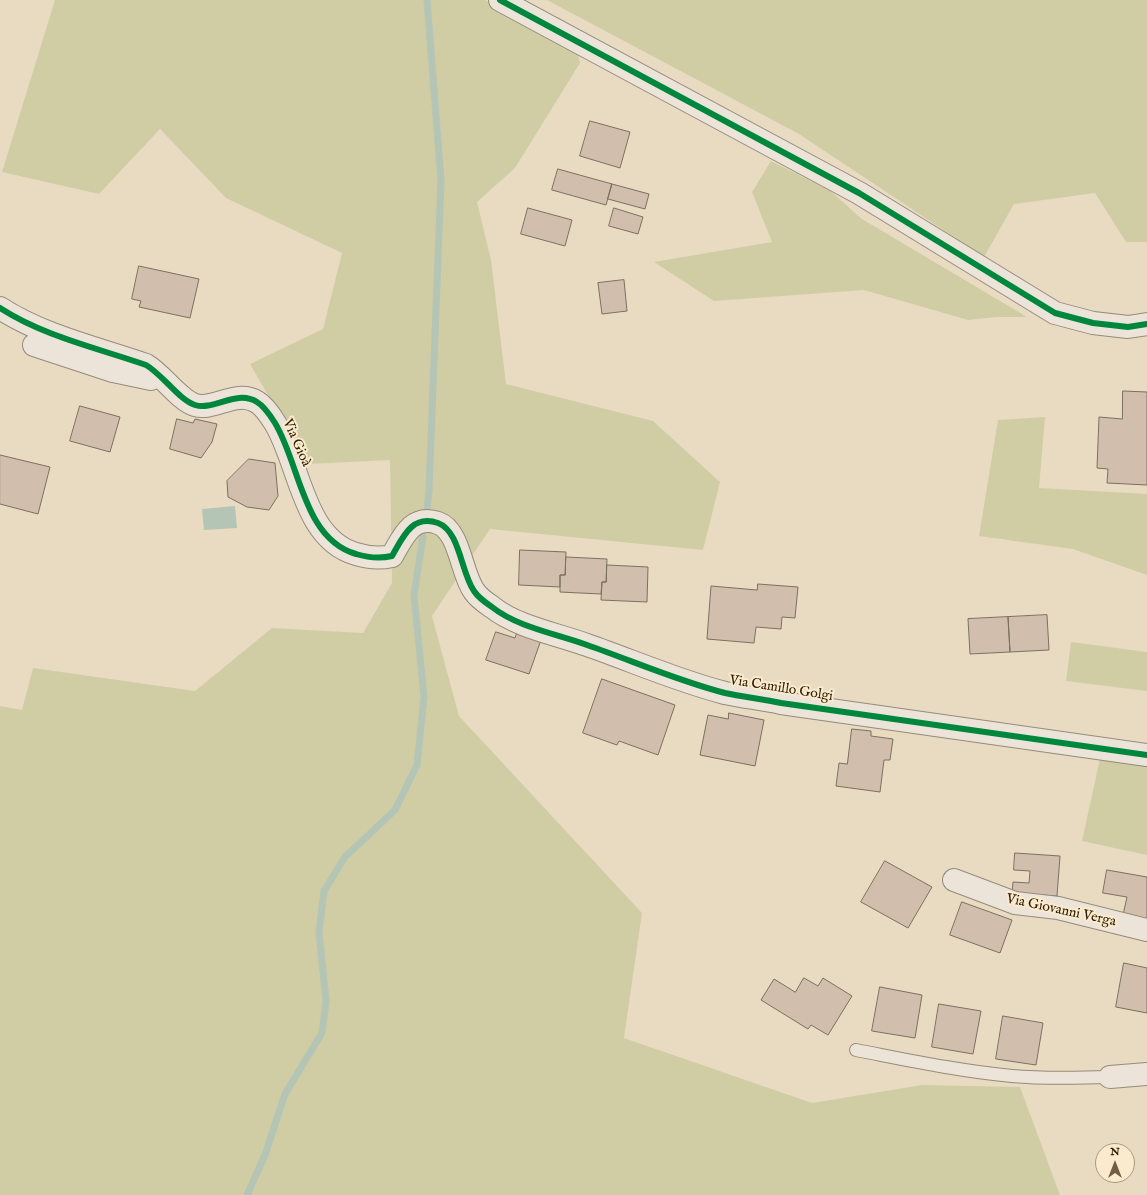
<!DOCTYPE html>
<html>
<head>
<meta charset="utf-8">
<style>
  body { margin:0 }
  #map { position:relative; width:1147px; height:1195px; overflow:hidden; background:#e9dbc2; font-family:"IM FELL English",serif }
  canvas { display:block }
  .north { position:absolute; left:1095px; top:1143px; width:40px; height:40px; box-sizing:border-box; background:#faeace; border:1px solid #a9987c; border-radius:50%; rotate:0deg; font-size:11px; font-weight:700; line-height:16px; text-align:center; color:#301c00 }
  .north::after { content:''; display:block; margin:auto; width:14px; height:18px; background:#715f44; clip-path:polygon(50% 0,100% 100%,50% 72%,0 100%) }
</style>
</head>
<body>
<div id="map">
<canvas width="1147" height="1195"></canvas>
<div class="north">N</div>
</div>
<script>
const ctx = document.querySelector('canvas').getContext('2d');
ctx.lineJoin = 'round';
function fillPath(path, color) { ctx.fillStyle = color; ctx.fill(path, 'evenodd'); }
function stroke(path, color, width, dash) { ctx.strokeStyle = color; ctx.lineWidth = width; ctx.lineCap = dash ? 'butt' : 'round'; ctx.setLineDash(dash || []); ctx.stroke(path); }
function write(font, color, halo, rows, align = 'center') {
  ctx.font = font + ' "IM FELL English",serif'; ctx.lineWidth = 4; ctx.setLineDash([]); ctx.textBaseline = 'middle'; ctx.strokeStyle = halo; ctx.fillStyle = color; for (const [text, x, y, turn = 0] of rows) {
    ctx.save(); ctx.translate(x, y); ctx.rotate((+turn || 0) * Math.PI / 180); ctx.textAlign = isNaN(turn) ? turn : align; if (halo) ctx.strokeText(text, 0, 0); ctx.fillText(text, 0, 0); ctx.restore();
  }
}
fillPath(new Path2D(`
  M55,0H485L577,50L580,63L515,168L477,202L491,260L506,384L653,421L720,482L703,550L490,529L432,616L459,716L642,913L624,1038L812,1103L922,1085L1020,1087L1060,1195H0V706L22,710L33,668L195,691L272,628L363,633L392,583L390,460L308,464L250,364L323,329L342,253L226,198L160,129L99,194L2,172Z
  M547,0H1147V242H1126L1095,193L1014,204L984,257L799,134Z
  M771,161L829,190L862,219L1027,317H996L968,320L864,290L714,301L654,262L772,242L752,192Z
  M1045,417L1039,488L1147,494V575L1073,549L979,536L998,420Z
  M1071,642L1147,652V691L1066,681Z
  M1101,754L1147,764V855L1082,841Z`), '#d0cda5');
fillPath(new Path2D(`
  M235,506L237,528L204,530L202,509Z`), '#b4c5b6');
stroke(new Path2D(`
  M427,510L429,491L441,180L427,0
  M247,1195L265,1155L285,1094L322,1033L326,1001L319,932L324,891L345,857L395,810L417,765L424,697L414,595L423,537`), '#b4c5b6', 7);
const building = new Path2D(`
  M590,121L630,132L620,168L580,156Z
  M558,169L612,184L606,205L552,190Z
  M612,184L649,194L645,209L608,199Z
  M528,208L572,220L565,246L521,234Z
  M614,208L643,217L638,234L609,226Z
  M139,266L199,279L190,318L139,307L141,301L132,299Z
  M624,280L627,311L602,314L598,283Z
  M1123,391L1147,392V485L1107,483L1108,469L1097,468L1099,417L1122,419Z
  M80,406L120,417L110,452L70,441Z
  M177,419L193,423L195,419L217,424L212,442L201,458L170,449Z
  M0,455L50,467L38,514L0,504Z
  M249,459L275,463L278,496L269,510L247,507L228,497L227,481Z
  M520,550L566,552L565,575H560V587L519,585Z
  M566,557L607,559L606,582H602L601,594L560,592V575H565Z
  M607,565L648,567L647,602L601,600L602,582H606Z
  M758,584L798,587L795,618L782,617L781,629L756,627L754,643L707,639L711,586L757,590Z
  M1047,615L1049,650L1010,652L1008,617Z
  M1008,617L1010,652L970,654L968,619Z
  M496,632L515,638L517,632L541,640L529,674L486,660Z
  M602,679L675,705L658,755L619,741L617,745L583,733Z
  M729,713L764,720L755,766L700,755L708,715L728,719Z
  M852,729L871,731V736L893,739L890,760H884L880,792L836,786L839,763L847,764Z
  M1015,853L1060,856L1057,896L1012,893L1013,882L1029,883L1030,871L1014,870Z
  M885,861L932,887L908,928L861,902Z
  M1107,870L1147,877V919L1123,915L1127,897L1103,893Z
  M962,902L1012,920L1000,953L950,935Z
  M1124,963L1147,968V1013L1116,1007Z
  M804,978L818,986L823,978L852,996L828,1035L811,1025L808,1029L761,1000L774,979L795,992Z
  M880,987L922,995L915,1038L872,1031Z
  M939,1004L981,1011L973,1054L932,1047Z
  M1003,1016L1043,1023L1036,1065L996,1059Z`);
fillPath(building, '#d2bead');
stroke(building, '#7a7060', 1);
const lane = new Path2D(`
  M856,1050C908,1060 959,1071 1012,1076C1045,1079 1078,1078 1110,1077`);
const street = new Path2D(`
  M500,0L859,193L1055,313L1093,323L1128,327L1147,324
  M0,308C43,336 97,348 146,365C162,374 179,400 195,405C214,411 236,389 257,402C264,406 270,415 275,423C300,464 303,539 356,554C369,558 379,559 392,556C403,537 412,514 438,523C460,531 461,573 474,591C478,597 486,603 492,607C517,627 557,634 587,645C633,661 678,681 725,693C743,697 763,699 781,703L1147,755
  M34,345L113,371L151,379
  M954,880L1015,903L1058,908L1147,930
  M1110,1077L1147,1074`);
stroke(lane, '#958b79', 14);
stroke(street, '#958b79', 24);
stroke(lane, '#ece4d8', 12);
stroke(street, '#ece4d8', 22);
stroke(new Path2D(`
  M500,0L859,193L1055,313L1093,323L1128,327L1147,324
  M0,308C43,336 97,348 146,365C162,374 179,400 195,405C214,411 236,389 257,402C264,406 270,415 275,423C300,464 303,539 356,554C369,558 379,559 392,556C403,537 412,514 438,523C460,531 461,573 474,591C478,597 486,603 492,607C517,627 557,634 587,645C633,661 678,681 725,693C743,697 763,699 781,703L1147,755`), '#00873e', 6);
write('14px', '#301c00', '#faeace', [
  ["Via Gioà",296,443,66],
  ["Via Camillo Golgi",781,689,9],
  ["Via Giovanni Verga",1061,911,12]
]);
</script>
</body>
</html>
